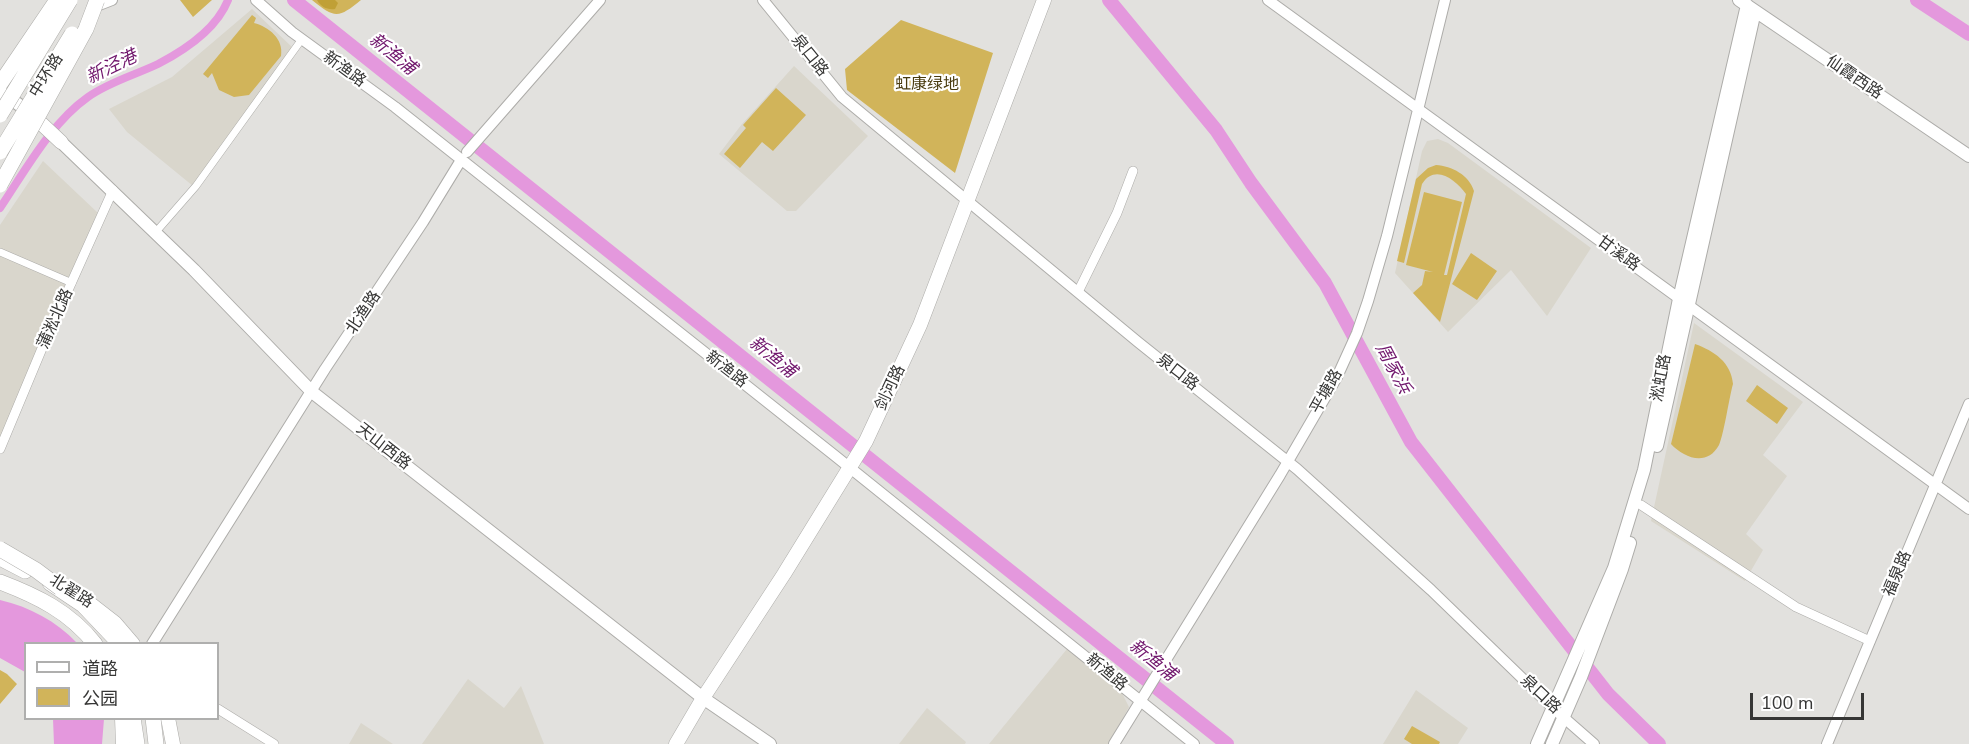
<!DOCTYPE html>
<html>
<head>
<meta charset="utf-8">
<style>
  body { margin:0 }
  #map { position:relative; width:1969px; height:744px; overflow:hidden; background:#e2e1de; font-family:"Nunito Sans","Noto Sans SC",sans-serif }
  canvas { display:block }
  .legend { position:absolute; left:24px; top:642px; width:195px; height:78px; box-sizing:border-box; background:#fff; border:2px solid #afafae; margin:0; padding:8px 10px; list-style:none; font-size:18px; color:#363635 }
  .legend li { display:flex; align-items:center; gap:12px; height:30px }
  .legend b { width:30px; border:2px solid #afafae }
  .scale { position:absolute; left:1750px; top:693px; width:114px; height:27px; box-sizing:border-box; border:3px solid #363635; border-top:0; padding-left:8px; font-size:18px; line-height:21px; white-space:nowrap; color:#363635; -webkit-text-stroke:4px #fff; paint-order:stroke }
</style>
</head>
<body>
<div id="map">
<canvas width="1969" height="744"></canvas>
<ul class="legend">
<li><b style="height:8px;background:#fff"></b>道路</li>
<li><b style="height:16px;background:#d1b45a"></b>公园</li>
</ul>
<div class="scale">100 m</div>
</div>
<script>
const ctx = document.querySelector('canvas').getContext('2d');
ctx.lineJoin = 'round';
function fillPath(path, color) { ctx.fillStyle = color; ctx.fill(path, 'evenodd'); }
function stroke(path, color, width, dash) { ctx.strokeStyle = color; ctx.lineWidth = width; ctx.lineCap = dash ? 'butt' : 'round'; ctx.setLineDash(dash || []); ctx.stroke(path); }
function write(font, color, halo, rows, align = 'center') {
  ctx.font = font + ' "Nunito Sans","Noto Sans SC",sans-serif'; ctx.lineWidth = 4.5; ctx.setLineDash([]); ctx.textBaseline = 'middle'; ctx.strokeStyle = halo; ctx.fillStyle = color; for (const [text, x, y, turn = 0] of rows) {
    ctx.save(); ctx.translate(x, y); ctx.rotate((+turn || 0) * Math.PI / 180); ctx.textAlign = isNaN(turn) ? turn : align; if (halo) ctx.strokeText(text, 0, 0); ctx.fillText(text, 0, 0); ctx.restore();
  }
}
fillPath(new Path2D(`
  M252,9L292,47L193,186L127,132L109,109L172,77Z
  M794,66L868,136L796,211H787L719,154L742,124Z
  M1438,139L1448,143L1591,248L1547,316L1511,270L1448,332L1395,273L1422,151L1427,141Z
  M43,161L98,213L0,440V225Z
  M1694,323L1803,402L1763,455L1787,476L1746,534L1763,550L1745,581L1651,521Z
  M1067,649L1122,693L1129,707L1109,744H989Z
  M468,679L504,708L521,686L544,744H422Z
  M1416,690L1468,728L1458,744H1383Z
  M927,708L966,742L965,744H899Z
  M361,723L393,744H349Z`), '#d9d6cc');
fillPath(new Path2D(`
  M180,0H212L193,17Z
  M312,0H361C339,18 335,19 312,0Z
  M252,15L256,18L254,23C269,27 284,39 281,56L249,95L234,97L219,90L212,73L208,78L203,74Z
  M901,20L993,53L955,173L847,90L845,69Z
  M776,88L806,115L773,151L762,142L740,168L724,154L746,128L743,125Z
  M1436,165C1452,166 1469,175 1474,191L1440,322L1413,293L1422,285L1425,271L1433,272L1406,265L1424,192L1462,202L1444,275H1447L1466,194C1456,180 1435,163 1422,184L1404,263L1397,261L1416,179L1428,168Z
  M1471,253L1497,271L1477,300L1452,284Z
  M1695,344C1714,351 1731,362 1733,384C1729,398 1724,434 1719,445C1707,467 1684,458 1671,444Z
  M1757,385L1788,408L1777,424L1746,401Z
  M0,670L7,674L17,684L0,704Z
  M1412,726L1440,742L1439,744H1412L1404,739Z`), '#d1b45a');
fillPath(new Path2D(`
  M317,0H335L338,3L335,9C327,10 321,7 317,0Z`), '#c0a036');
fillPath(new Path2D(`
  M0,600C30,607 56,621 77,643L26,644L25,672L0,658Z
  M53,719H104L102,744H54Z`), '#e498dd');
stroke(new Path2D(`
  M0,208C25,171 51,123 88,97C109,82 135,75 158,64C185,50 217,28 228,0`), '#e498dd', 8);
stroke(new Path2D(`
  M294,0L1227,744
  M1109,0L1216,130L1251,183L1325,283L1411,442L1608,694L1659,744
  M1917,0L1969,34`), '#e498dd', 14);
const pedestrian = new Path2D(`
  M155,233L196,186L302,39
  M0,252L72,283`);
const minor = new Path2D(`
  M1078,292L1117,213L1133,171
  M0,449L43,346L113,190
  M1641,505L1796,607L1870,641
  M218,709L274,744`);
const tertiary = new Path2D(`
  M256,0L292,32L395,107L834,455L1194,744
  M763,0L842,97L1138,342L1297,469L1431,590L1554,709L1594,744
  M1268,0L1969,509
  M94,7L112,0
  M467,152L600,0
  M152,644L325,369L423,222L461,160
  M1114,744L1280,475L1337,377L1357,333L1368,301L1387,236L1445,0
  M1827,744L1969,404`);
const secondary = new Path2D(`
  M1739,0L1969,156
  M0,91L29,112
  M61,142L194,270L312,392L703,698L770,744
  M1657,446L1755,11
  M1537,744L1614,568L1644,470L1679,299L1747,5
  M1552,744L1581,677L1622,569L1630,543`);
const primary = new Path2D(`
  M29,112L61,142
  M79,595L115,623L133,644
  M122,718L123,744
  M168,718L173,744
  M676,744L703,698L784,574L866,441L920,325L1044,0`);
const trunk = new Path2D(`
  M0,558L25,571
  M0,582C37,596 70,612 95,644
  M50,583L83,605L120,644
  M133,718L137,744
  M153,718L156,744`);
stroke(pedestrian, '#adaca9', 8);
stroke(minor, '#adaca9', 10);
stroke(tertiary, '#adaca9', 12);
stroke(secondary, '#adaca9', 14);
stroke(primary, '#adaca9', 15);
stroke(trunk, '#adaca9', 16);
stroke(pedestrian, '#fff', 7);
stroke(minor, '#fff', 9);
stroke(tertiary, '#fff', 10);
stroke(secondary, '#fff', 12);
stroke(primary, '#fff', 14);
stroke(trunk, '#fff', 15);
const trunkBridge = new Path2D(`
  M0,84L57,0
  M0,115L70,0
  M0,152L72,34
  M0,185L86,29L97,0
  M0,549L36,570L60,588`);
stroke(trunkBridge, '#adaca9', 16, []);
stroke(trunkBridge, '#fff', 15);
write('16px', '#363635', '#fff', [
  ["泉口路",809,56,51],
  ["新渔路",344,70,36],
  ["中环路",47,76,-58],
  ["仙霞西路",1854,78,34],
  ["甘溪路",1618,254,36],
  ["北渔路",364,313,-56],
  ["蒲淞北路",56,319,-66],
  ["新渔路",726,370,38],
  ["泉口路",1177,373,38],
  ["淞虹路",1662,378,-79],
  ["剑河路",891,388,-65],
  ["平塘路",1327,392,-61],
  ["天山西路",383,447,38],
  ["福泉路",1898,574,-67],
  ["北翟路",71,592,32],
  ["新渔路",1106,673,40],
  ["泉口路",1540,695,43]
]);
write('16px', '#493b0f', '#fff', [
  ["虹康绿地",927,85]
]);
write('italic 18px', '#70166c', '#fff', [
  ["新渔浦",392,55,39],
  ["新泾港",112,68,-26],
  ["新渔浦",772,358,39],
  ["周家浜",1392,369,62],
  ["新渔浦",1152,661,39]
]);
</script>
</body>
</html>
